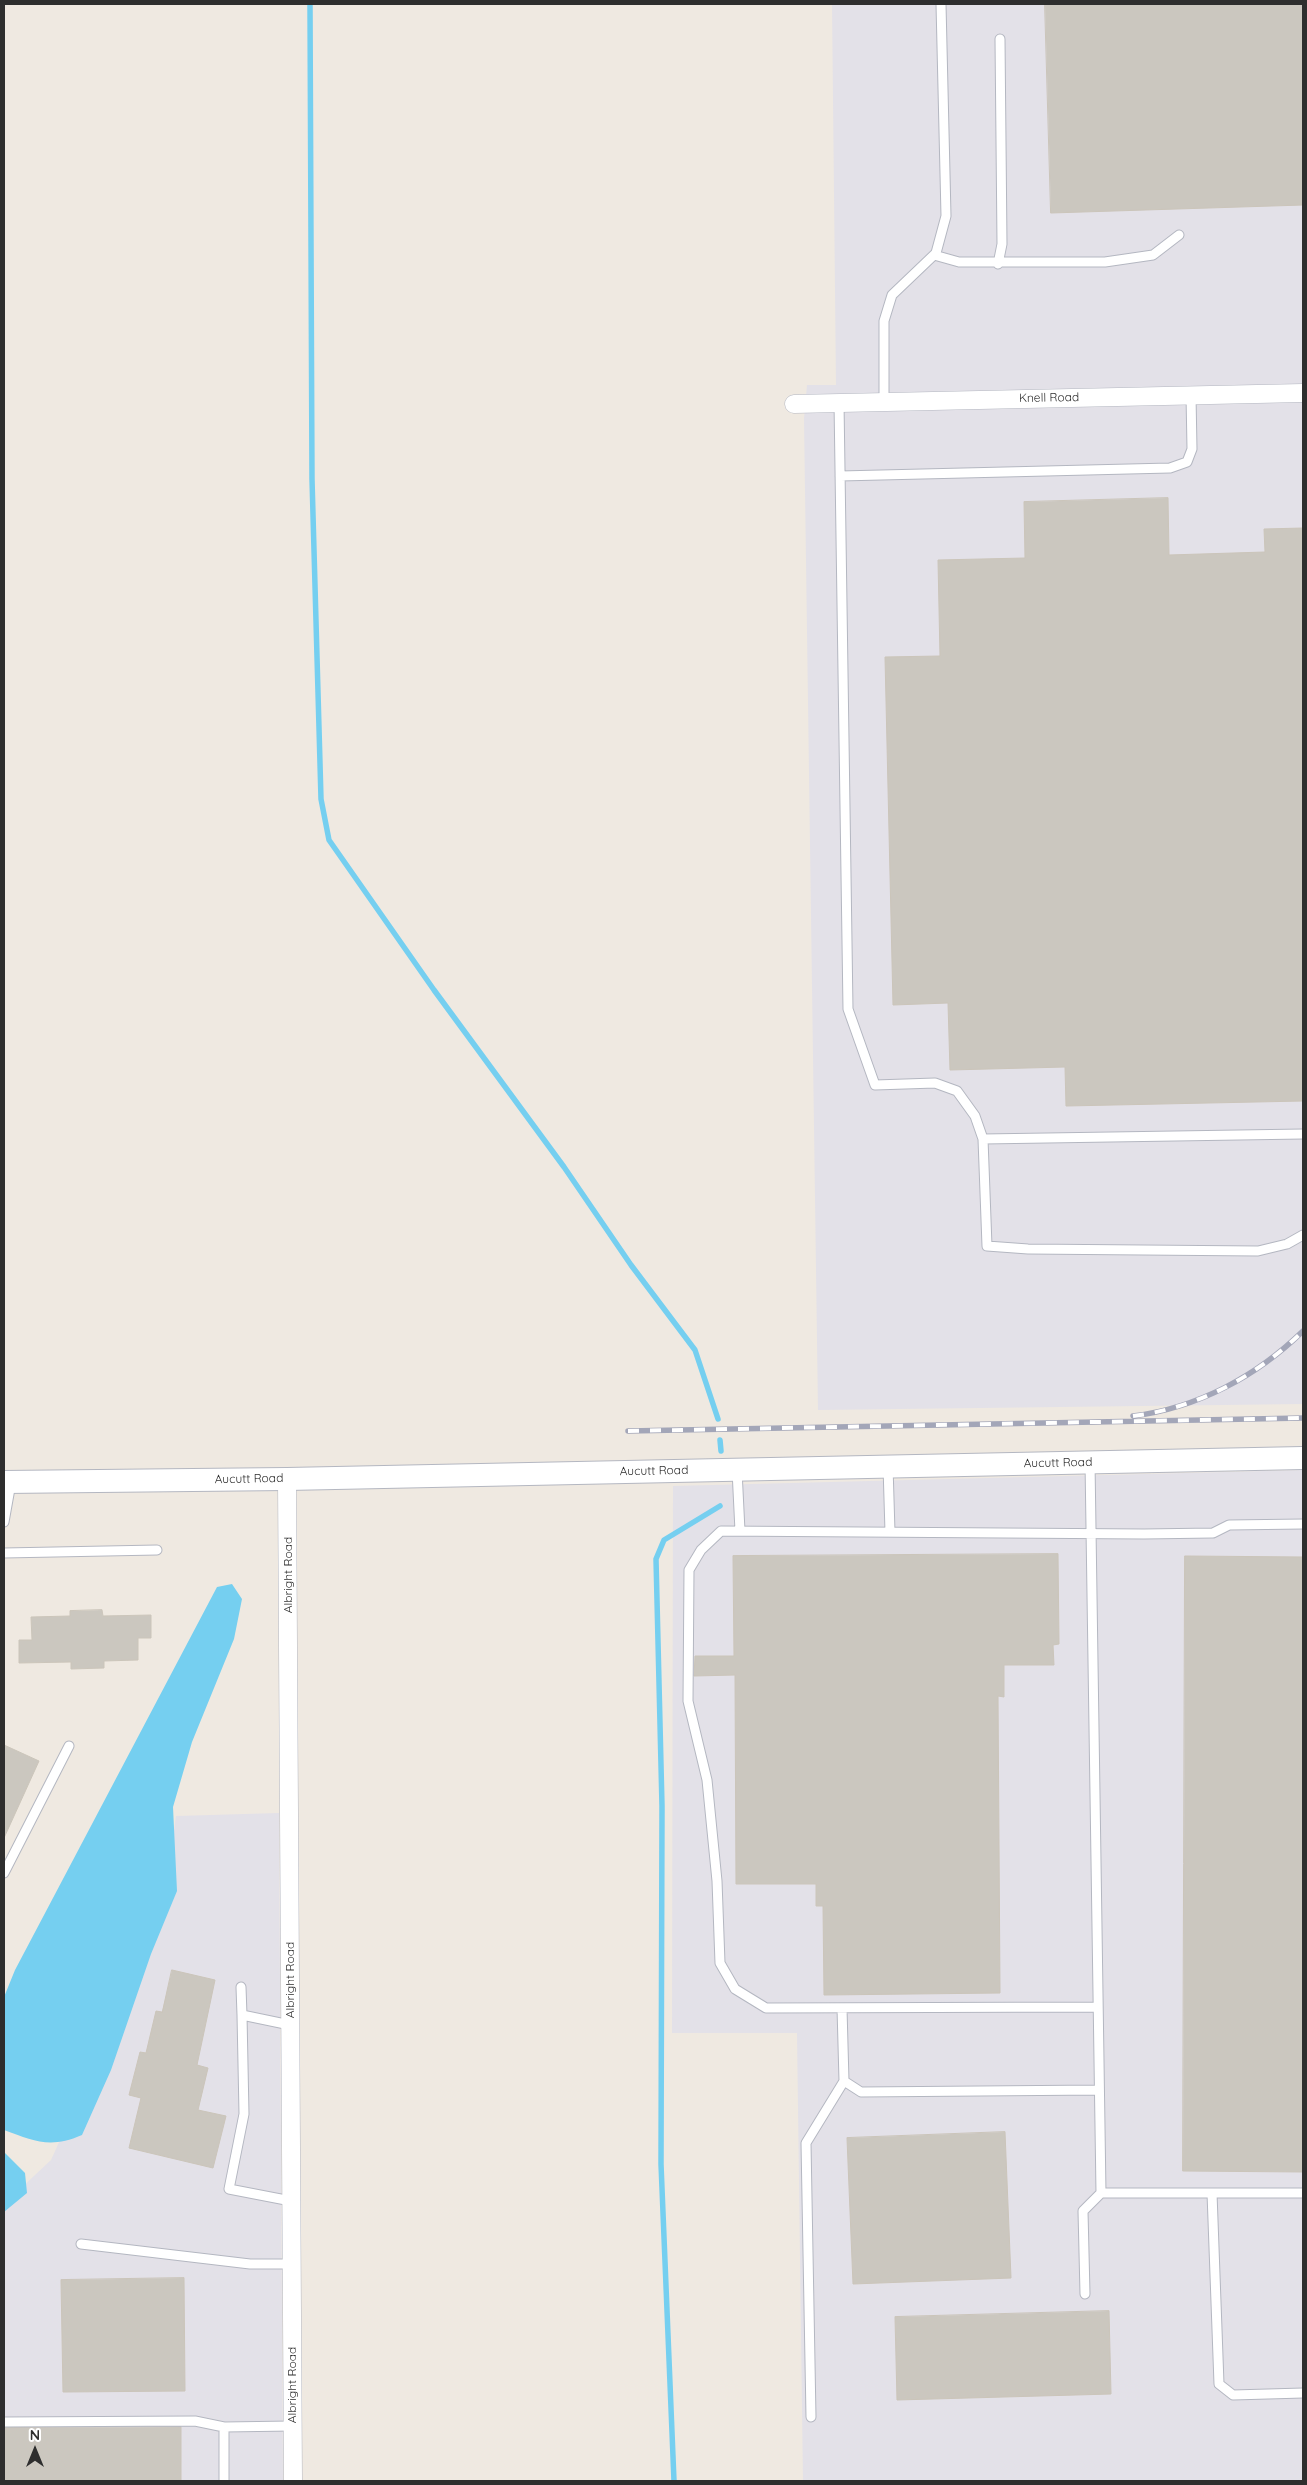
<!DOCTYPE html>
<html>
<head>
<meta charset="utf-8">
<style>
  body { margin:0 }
  #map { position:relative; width:1307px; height:2485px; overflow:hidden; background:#efe9e1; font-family:Quicksand,sans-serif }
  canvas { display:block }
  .frame { position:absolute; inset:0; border:5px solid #2e2e2e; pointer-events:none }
  .north { position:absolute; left:10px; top:2425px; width:50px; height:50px; -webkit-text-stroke:4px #fff; paint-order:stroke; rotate:0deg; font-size:14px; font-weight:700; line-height:20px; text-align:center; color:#2e2e2e }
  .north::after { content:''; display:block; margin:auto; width:18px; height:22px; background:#2e2e2e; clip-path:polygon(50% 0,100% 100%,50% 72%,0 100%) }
</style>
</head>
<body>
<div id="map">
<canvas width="1307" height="2485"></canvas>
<div class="frame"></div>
<div class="north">N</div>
</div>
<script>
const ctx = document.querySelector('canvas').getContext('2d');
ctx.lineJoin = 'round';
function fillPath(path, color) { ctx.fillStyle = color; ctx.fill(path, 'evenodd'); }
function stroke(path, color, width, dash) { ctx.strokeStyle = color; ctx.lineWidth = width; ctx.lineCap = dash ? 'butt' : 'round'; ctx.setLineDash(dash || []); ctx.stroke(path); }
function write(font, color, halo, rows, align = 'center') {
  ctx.font = font + ' Quicksand,sans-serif'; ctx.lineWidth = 4.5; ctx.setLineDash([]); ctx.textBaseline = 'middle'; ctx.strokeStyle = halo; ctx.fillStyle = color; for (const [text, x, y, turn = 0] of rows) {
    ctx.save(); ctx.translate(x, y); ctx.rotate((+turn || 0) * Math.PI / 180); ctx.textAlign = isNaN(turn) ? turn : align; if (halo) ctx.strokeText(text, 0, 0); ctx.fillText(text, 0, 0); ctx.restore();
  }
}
fillPath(new Path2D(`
  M832,4H1303V1404L818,1410L804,419L807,385H836Z
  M1303,1470V2481H803L797,2033H672L673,1486Z
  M279,1813L283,2481H4V2204L51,2160L162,1915L176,1816Z`), '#e3e1e8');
fillPath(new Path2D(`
  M232,1584L242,1599L234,1639L192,1742L173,1807L177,1891L151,1954L111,2070L82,2135C50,2149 34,2141 4,2130V1997L15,1970L217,1587Z
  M4,2152L25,2173L27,2193L4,2212Z`), '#75cff0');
stroke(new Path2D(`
  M310,4L312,479L321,799L329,840L434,990L564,1167L631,1265L695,1350L718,1419
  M720,1440L721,1451
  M674,2481L661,2164L662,1806L656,1559L664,1540L720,1506`), '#75cff0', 5.5);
const building = new Path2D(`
  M1045,4H1303V205L1051,213Z
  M1168,498L1169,555L1265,552L1264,529L1303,528V1101L1066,1106L1065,1067L950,1070L948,1003L893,1005L885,657L940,656L938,560L1025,558L1024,502Z
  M1058,1554L1059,1644L1053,1645L1054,1665H1004V1697L998,1696L1000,1993L824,1995L823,1906H816V1884H736L735,1675L694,1676L695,1656H734L733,1556Z
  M1185,1556L1303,1557V2172L1183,2171Z
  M102,1610L103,1616L151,1615V1638H138V1660L104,1661V1668L71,1669V1662L19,1663V1640H32L31,1617L70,1616V1611Z
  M4,1745L39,1761L4,1838Z
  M172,1970L215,1980L197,2065L208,2068L198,2110L226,2116L213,2168L129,2148L141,2098L129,2095L140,2052L146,2053L156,2011L162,2012Z
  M1005,2132L1011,2278L853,2284L847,2138Z
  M184,2278L185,2391L63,2392L61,2280Z
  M1109,2311L1111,2394L897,2400L895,2317Z
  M181,2427V2481H4V2428Z`);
fillPath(building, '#cbc7bf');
stroke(building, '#cbc5ba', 1);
const service = new Path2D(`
  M934,255L959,262H1105L1153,255L1179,235
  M998,264L1002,244L1000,39
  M839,402L848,1009L875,1085L935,1083L957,1091L975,1116L983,1139L987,1246L1028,1249L1258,1251L1287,1244L1303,1235
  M884,402V321L892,295L936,253L946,216L941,4
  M840,476L1170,468L1187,462L1192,449L1191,395
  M983,1139L1303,1134
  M1090,1462L1101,2193H1303
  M888,1466L890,1532
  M737,1470L740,1531
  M4,1522L11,1483
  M4,1553L157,1550
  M4,1873L69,1746
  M241,1987L242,2015
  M1098,2007L766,2008L735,1989L720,1963L717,1881L707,1780L688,1701L689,1570L701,1550L721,1531L1144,1534L1213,1533L1229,1525L1303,1524
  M842,2008L844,2081L861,2092L1099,2090
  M290,2025L242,2015L244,2114L229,2189L291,2201
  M1212,2193L1219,2384L1233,2395L1303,2393
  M81,2244L250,2264H291
  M1085,2294L1083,2211L1101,2193
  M811,2417L806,2143L844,2081
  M4,2422L195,2421L224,2427L292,2426
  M224,2427V2481`);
const minor = new Path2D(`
  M794,404L1303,393
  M287,1479L293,2481`);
const tertiary = new Path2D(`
  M4,1482L287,1479L1303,1458`);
stroke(service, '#b4b7c1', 11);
stroke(minor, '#b4b7c1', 19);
stroke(tertiary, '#b4b7c1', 24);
stroke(service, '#fff', 9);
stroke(minor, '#fff', 18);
stroke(tertiary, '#fff', 22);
const rail = new Path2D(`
  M1133,1416C1198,1408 1257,1376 1303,1331
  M628,1431L1303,1418`);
stroke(rail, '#a3a6b8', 5.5);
stroke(rail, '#fff', 4, [11]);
write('12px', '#2e2e2e', '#fff', [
  ["Knell Road",1049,398,-1],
  ["Aucutt Road",1058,1463,-1],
  ["Aucutt Road",654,1471,-1],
  ["Aucutt Road",249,1479,-1],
  ["Albright Road",288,1575,-90],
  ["Albright Road",290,1980,-90],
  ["Albright Road",292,2385,-90]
]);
</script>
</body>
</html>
